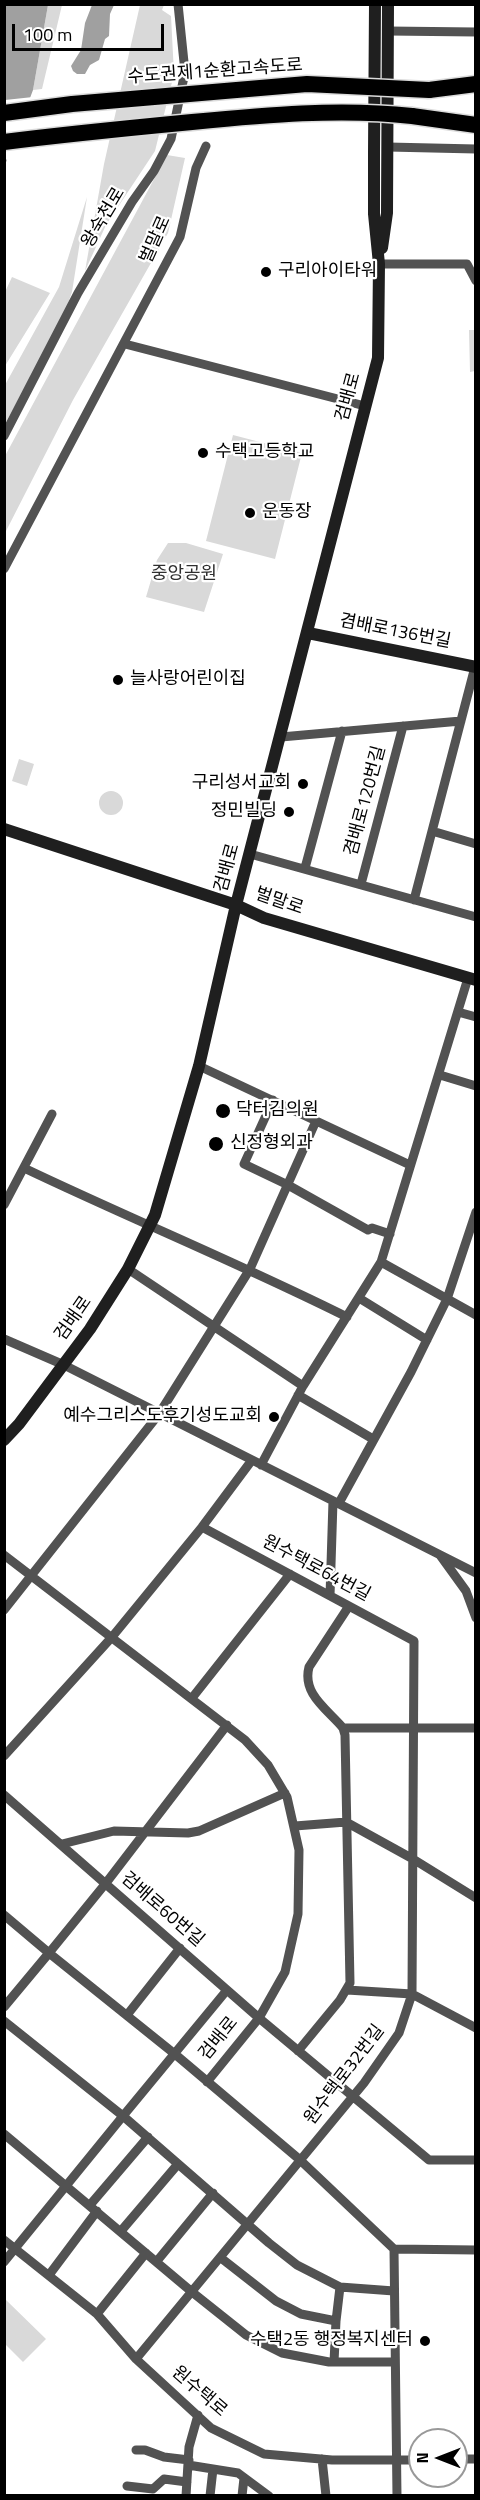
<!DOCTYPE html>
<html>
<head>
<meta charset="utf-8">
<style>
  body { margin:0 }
  #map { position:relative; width:480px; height:2500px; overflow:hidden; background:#fff; font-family:"Titillium Web",sans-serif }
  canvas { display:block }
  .frame { position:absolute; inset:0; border:6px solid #000; pointer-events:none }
  .north { position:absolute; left:408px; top:2428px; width:60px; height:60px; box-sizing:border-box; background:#fff; border:2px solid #999; border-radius:50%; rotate:270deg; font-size:16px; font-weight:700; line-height:24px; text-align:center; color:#000 }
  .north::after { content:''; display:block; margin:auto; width:21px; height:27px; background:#000; clip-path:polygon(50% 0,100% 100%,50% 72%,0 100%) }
  .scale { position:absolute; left:12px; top:24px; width:152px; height:27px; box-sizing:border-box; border:3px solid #000; border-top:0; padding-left:8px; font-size:18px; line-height:21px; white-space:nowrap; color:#000; -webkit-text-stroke:4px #fff; paint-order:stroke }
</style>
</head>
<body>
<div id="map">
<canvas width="480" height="2500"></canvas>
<div class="frame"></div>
<div class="north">N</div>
<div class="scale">100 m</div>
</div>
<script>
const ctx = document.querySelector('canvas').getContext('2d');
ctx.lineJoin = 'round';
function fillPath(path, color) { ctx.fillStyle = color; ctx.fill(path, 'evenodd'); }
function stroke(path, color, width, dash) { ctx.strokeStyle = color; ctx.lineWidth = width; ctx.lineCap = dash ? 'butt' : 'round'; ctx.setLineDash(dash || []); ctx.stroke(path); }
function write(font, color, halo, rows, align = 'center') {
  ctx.font = font + ' "Titillium Web","Noto Sans KR",sans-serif'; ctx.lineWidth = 4.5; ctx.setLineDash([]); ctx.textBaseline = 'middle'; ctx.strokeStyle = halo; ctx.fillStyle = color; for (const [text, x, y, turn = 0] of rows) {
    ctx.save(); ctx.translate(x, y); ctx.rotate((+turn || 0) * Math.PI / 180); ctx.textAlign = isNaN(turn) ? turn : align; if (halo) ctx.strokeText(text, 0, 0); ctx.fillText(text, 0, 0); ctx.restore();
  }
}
fillPath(new Path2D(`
  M48,5H62L42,89L33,90Z
  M140,5H164L162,10L171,16L174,74L155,151L106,225L85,271L104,164Z
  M167,155L185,158L168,233L73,400L5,533V456Z
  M87,197L72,292L65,312L5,424V385L59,287Z
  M12,277L50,293L5,366V292Z
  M469,330H475V371L470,372Z
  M233,435L302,453L275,559L206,541Z
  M168,543H186L223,554L204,612L146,597L157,560Z
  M19,759L34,764L27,786L12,781Z
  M99 803a12 12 0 1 1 24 0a12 12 0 1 1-24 0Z
  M5,2299L46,2339L23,2362L5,2344Z`), '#d9d9d9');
fillPath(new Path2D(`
  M5,5H48L33,90L5,165Z
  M92,5H114L110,14L109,36L105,39L99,60L90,65L85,74H77L73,71L71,66L81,50L85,23Z`), '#a0a0a0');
fillPath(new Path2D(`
  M33,97L11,159L4,160L5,100Z`), '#fff');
const highway = new Path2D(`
  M429,90L476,84
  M412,116L476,125`);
stroke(highway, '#dbdbdb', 19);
stroke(new Path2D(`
  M388,31L476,32
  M388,147L476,149
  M379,264H467L476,281
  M125,344L365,406
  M4,436L78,293L132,202L154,171L171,139L185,72L178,4
  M4,569L180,237L196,168L206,146
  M281,737L461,721
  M432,831L476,844
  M250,854L476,917
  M305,868L342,731
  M361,884L403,726
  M414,900L475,667
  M458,1012L476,1017
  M199,1066L410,1165
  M440,1075L476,1086
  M273,1100L244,1164L288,1185L368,1230L372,1228L390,1234
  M24,1168C131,1219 241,1264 347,1317
  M4,1205L52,1114
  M381,1262L476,1315
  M128,1269L303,1386
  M359,1298L427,1340
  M4,1339L64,1365L476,1573
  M298,1395L373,1439
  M261,1465L303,1386L381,1262L468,978
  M339,1503L411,1372L447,1299L476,1212
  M4,1555L245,1740L268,1765L287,1797L299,1850L298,1914L285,1972L259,2018L207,2082
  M440,1555L466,1591L476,1618
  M330,1596L333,1501
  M4,1610L159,1414L250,1269L316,1121
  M192,1698L290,1574
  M343,1728H476
  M4,1756L112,1637L202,1527L252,1460
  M4,1795L259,2018L429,2160H476
  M295,1826L346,1822L413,1859L476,1898
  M62,1844L114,1831L188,1833L199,1831L285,1793
  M4,1915L49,1953L106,1883L227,1725
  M347,1990L412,1994L476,2028
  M4,2007L49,1953L176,2055L299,2159L394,2249L476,2250
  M127,2015L180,1948
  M4,2021L123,2116L227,1990
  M298,2051L340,2000L350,1983L345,1735L343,1728C327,1709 302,1694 309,1667L349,1606
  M4,2134L192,2292L246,2335L282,2353L329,2362H394
  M90,2205L148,2137
  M121,2231L178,2164
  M4,2240L97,2314L136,2359L211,2428L264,2454L332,2460H420
  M394,2249L397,2496
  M221,2258L276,2301L301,2314L336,2321L340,2287
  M157,2261L213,2193
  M4,2262L123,2116L269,2243L297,2265L340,2287L394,2291
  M49,2275L97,2211
  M97,2314L146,2253
  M136,2359L364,2083L399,2033L412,1994L414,1641L202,1527
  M334,2362L336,2321
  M136,2450H145L164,2457L189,2460
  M322,2459L326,2496
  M456,2459H476
  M188,2465L238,2473L269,2496
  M127,2486L153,2489L164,2479L187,2482
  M186,2496L189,2447L198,2415
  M210,2496L213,2469
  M242,2496L244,2478`), '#525252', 9);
stroke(new Path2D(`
  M382,248L387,213L388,4
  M308,633L476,667
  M4,829L236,905L264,918L476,980
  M4,1440L19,1424L90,1329L128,1269L155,1215L199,1066L236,905L378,358L379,264L374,214V152L375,4`), '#1f1f1f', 12);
stroke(highway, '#000', 16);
const highwayBridge = new Path2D(`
  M4,113L72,104L307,84L429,90
  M4,142C67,134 129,128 192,122C265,115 339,108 412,116`);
stroke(highwayBridge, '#dbdbdb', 19, []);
stroke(highwayBridge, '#000', 16);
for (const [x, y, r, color] of [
  [266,272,6,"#000"],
  [203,453,6,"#000"],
  [250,513,6,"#000"],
  [118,680,6,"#000"],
  [303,784,6,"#000"],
  [289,812,6,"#000"],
  [223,1111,8,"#000"],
  [216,1144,8,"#000"],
  [274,1417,6,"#000"],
  [425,2341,6,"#000"]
]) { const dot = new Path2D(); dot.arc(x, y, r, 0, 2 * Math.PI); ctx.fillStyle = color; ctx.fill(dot); stroke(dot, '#fff', 2); }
write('18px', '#000', '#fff', [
  ["수도권제1순환고속도로",215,72,-4],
  ["왕숙천로",104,218,-59],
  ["벌말로",156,240,-66],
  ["검배로",349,397,-75],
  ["겸배로136번길",395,632,11],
  ["겸배로120번길",366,801,-75],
  ["검배로",228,868,-75],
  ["벌말로",279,902,19],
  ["검배로",74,1319,-55],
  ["원수택로64번길",316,1569,28],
  ["검배로60번길",162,1910,41],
  ["검배로",219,2039,-51],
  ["원수택로32번길",345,2075,-53],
  ["원수택로",199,2392,41]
]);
write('18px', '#000', '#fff', [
  ["구리아이타워",278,272],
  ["수택고등학교",215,453],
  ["운동장",262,513],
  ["늘사랑어린이집",130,680],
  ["구리성서교회",291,784,"right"],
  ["정민빌딩",277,812,"right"],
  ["닥터김의원",236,1111],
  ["신정형외과",230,1144],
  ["예수그리스도후기성도교회",262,1417,"right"],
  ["수택2동 행정복지센터",413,2341,"right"]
], 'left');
write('18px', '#303030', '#fff', [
  ["중앙공원",184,575]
]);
</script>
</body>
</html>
